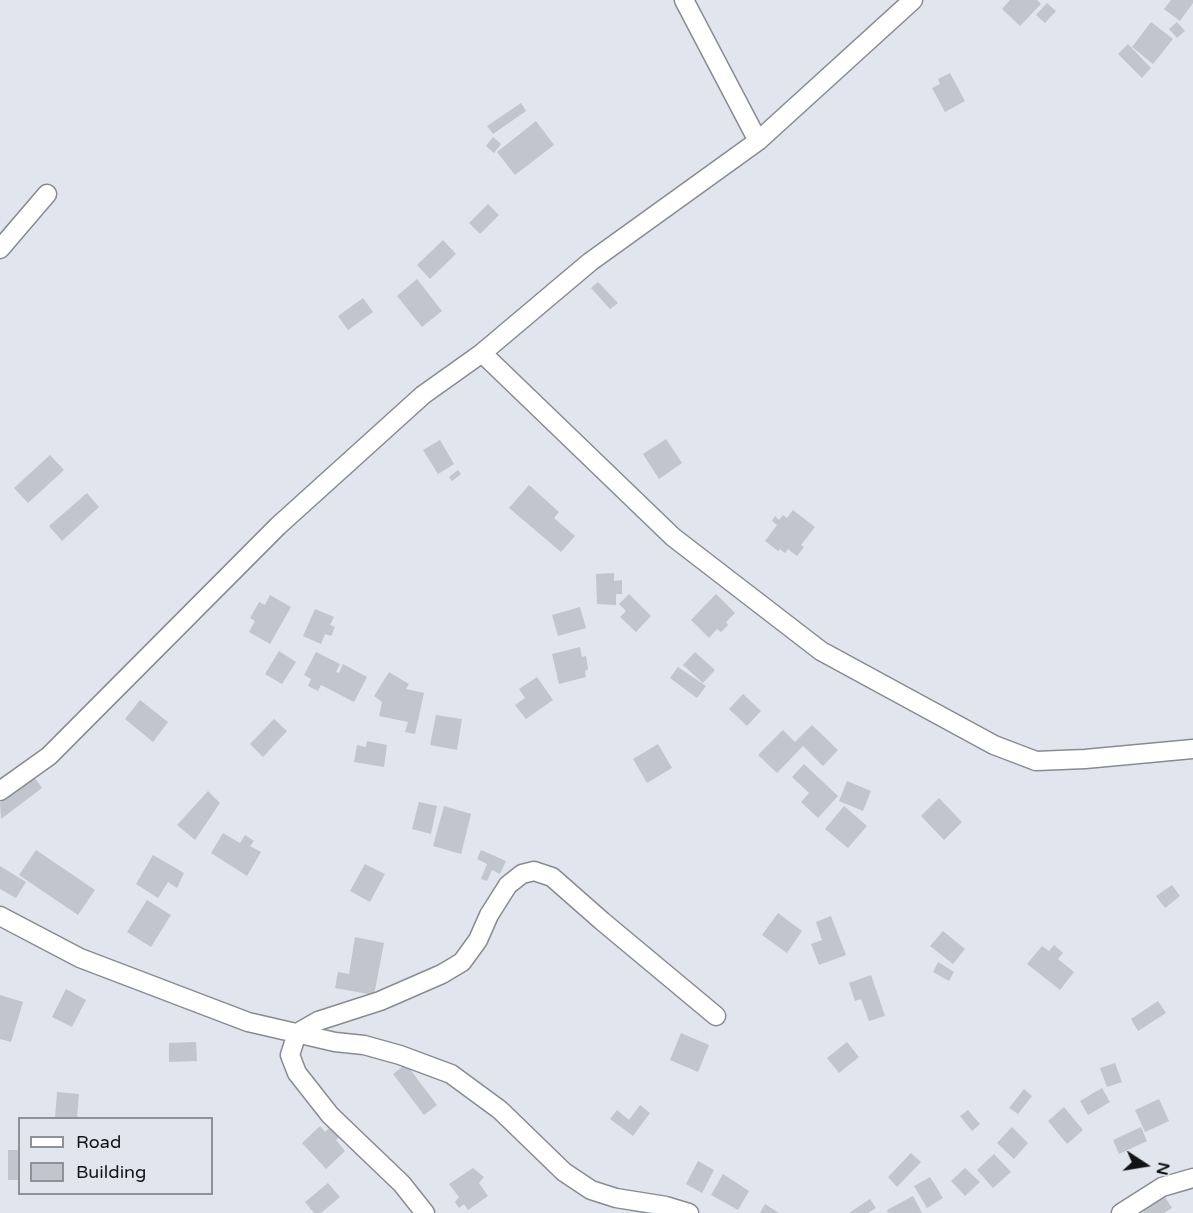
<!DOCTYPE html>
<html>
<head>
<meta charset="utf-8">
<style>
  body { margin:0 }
  #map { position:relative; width:1193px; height:1213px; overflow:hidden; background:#e1e5ed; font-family:"Varela Round",sans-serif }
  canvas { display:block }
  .legend { position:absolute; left:18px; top:1117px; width:195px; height:78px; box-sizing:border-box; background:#e1e5ed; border:2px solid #8e9197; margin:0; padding:8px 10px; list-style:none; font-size:18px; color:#121316 }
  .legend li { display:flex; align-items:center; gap:12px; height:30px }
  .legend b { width:30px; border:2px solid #8e9197 }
  .north { position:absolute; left:1115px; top:1135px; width:60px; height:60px; -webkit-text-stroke:4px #e1e5ed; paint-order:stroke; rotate:102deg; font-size:16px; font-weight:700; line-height:24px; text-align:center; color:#121316 }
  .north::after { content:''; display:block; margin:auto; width:21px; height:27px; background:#121316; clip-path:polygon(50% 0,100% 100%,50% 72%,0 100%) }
</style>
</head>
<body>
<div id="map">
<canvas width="1193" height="1213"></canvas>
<ul class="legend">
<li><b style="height:8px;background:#fff"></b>Road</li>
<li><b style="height:16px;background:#c1c5cd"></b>Building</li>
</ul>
<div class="north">N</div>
</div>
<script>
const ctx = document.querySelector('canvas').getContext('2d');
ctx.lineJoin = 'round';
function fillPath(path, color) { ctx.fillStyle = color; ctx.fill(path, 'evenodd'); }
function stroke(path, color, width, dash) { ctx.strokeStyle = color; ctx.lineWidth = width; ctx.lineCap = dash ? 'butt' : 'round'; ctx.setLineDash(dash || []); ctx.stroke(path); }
fillPath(new Path2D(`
  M1010,0H1037L1041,4L1020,26L1002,9Z
  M1171,0H1193V3L1180,21L1164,9Z
  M1047,3L1056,11L1045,23L1036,15Z
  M1151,22L1173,39L1153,64L1132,47Z
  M1177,22L1185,31L1177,38L1169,29Z
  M1128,44L1151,68L1142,78L1118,54Z
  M950,73L965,101L945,112L932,88L940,84L938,79Z
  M521,103L526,111L493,134L487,126Z
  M536,121L554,145L515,175L497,152Z
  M493,137L501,144L494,153L486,146Z
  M488,204L499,215L480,234L469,223Z
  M443,240L456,254L430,279L417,265Z
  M417,279L442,311L422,327L397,296Z
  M598,282L618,303L610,309L591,288Z
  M363,298L373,312L348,330L338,316Z
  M666,439L682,463L659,479L643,454Z
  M440,440L454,464L438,474L423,450Z
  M50,455L64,470L28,503L14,488Z
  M458,470L461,474L452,481L449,477Z
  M529,485L559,512L554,518L575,536L561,552L509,508Z
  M87,493L99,507L62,541L49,526Z
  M793,510L815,527L801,545L804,547L797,556L788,549L785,553L780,549L778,551L765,541L777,525L772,521L775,516L779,520L783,515L787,518Z
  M614,573V581L622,580V594H616V605L597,604L596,574Z
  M629,594L651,616L636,632L620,617L626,611L619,604Z
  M716,594L735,613L726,622L728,625L721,632L717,629L709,638L691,620Z
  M270,595L291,607L270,644L249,632L255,621L250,618L259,602L265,605Z
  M580,607L586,628L558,636L552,615Z
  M315,609L334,617L330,625L335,627L331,636L325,634L321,644L303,636Z
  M580,647L582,657L586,656L588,669L585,671L586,677L559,684L552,654Z
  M279,651L296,662L282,684L265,674Z
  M316,652L340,664L336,672L339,673L343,664L367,677L354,702L321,685L318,691L308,686L311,679L304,675Z
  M695,652L715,670L703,683L683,665Z
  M678,667L706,686L697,698L670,678Z
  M389,672L409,684L406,689L424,693L415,734L405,732L408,722L379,716L382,702L374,696Z
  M537,677L553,700L526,719L515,705L525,698L519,689Z
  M743,694L761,711L747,726L729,709Z
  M140,700L168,722L153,742L125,719Z
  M436,715L462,719L457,750L430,745Z
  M274,719L287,731L263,757L250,744Z
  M812,725L838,750L823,766L803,746L777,773L758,755L783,730L795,742Z
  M367,741L387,745L384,767L354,762L357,745L366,747Z
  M658,744L672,768L647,783L633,759Z
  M804,764L838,796L818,818L801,802L809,793L792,777Z
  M34,777L42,788L1,819L0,803Z
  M847,781L871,791L863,811L839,801Z
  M208,791L220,803L195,840L177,825Z
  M939,798L962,822L944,840L921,816Z
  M419,802L437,806L431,834L412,829Z
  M444,806L471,814L461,854L433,846Z
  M844,806L867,826L848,848L825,829Z
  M223,833L240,843L245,835L254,841L250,846L261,852L247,876L211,853Z
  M36,850L95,890L78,915L19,875Z
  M481,850L506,861L500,874L492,870L487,881L481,879L487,864L477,859Z
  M153,855L184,873L177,888L168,882L158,898L136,884Z
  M365,864L385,874L370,902L350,891Z
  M0,866L26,882L16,898L0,889Z
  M1172,885L1180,896L1165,908L1156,896Z
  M147,900L171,915L151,947L127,932Z
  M778,913L802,931L787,953L762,935Z
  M831,916L846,955L819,965L811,944L822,940L816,922Z
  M943,931L965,949L953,964L930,946Z
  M355,937L384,943L374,995L335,988L338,972L349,974Z
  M1054,945L1063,953L1058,959L1074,972L1060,990L1027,964L1042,946L1049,951Z
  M938,962L954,972L949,981L933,972Z
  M871,975L885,1016L869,1021L861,999L855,1001L849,983Z
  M66,989L86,1000L72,1027L52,1017Z
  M0,995L23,1002L11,1042L0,1039Z
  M1158,1001L1166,1013L1138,1031L1131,1019Z
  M681,1033L709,1045L698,1072L670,1060Z
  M196,1042L197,1061L169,1062V1043Z
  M847,1042L859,1057L839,1073L827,1058Z
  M1115,1063L1122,1082L1107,1087L1100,1068Z
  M406,1064L437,1105L424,1115L393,1074Z
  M1102,1088L1110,1102L1088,1115L1080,1101Z
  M1024,1089L1032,1096L1018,1114L1009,1108Z
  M57,1092L79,1094L77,1118H55Z
  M1159,1099L1169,1121L1145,1132L1135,1110Z
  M640,1105L650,1113L633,1136L610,1119L617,1110L629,1120Z
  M1064,1107L1083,1130L1067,1144L1048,1121Z
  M968,1110L980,1124L972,1131L960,1116Z
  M333,1125L342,1134L336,1140L345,1151L326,1169L302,1143L320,1126L325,1132Z
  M1012,1127L1028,1143L1014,1159L997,1143Z
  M1141,1127L1147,1141L1119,1154L1113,1140Z
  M8,1150H20V1180H8Z
  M911,1153L921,1162L897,1187L888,1177Z
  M994,1154L1011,1172L993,1188L977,1170Z
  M698,1161L714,1170L702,1193L686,1184Z
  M473,1168L484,1177L479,1183L488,1196L468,1210L464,1204L459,1208L455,1202L459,1197L449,1184Z
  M965,1168L980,1182L965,1196L951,1181Z
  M723,1174L749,1191L738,1210L711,1195Z
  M930,1177L943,1198L927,1208L914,1186Z
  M328,1183L340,1197L321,1213H314L305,1202Z
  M913,1196L922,1213H888L887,1210Z
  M1165,1197L1172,1208L1164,1213H1144L1143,1210Z
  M870,1199L876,1208L868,1213H849Z
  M765,1204L779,1213H760Z`), '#c1c5cd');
const minor = new Path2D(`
  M684,0L758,141
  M0,249L47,194
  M482,353L673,537L821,651L994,745L1036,761L1085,759L1193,749
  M0,791L49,756L278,526L423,395L482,353L590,262L758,141L913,0
  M0,916L80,958L248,1022L335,1042L364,1045L400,1055L451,1074L500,1110L564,1172L591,1190L616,1198L666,1206L689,1213
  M425,1213L402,1184L330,1115L297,1073L290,1055L297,1033L318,1021L380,1001L442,974L462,962L478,940L489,915L508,885L522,874L534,871L552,877L602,921L716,1016
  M1121,1213L1162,1187L1193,1178`);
stroke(minor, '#878b92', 21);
stroke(minor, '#fff', 18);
</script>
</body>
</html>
